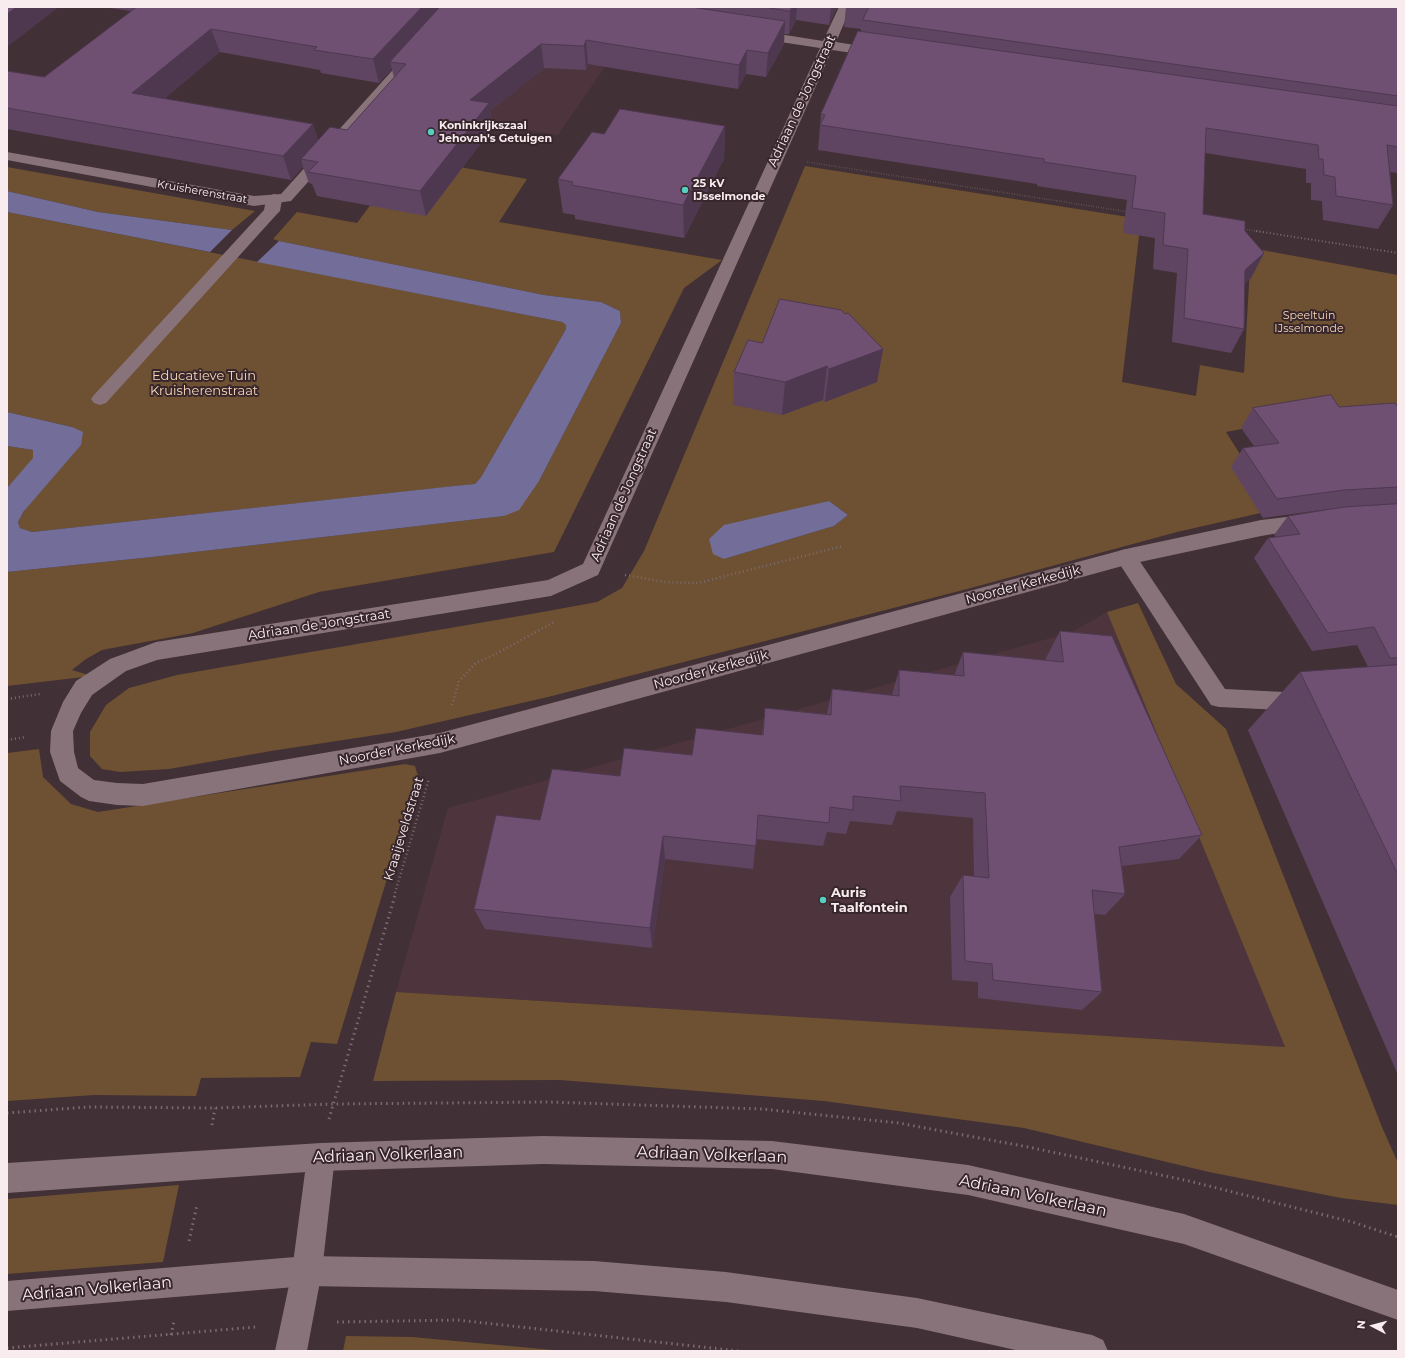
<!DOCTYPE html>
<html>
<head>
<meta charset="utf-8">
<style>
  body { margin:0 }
  #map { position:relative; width:1405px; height:1358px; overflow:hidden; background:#413035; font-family:Montserrat,sans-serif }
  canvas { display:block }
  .frame { position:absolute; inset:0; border:8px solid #f8ecef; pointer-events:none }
  .north { position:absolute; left:1353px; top:1306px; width:40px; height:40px; -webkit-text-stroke:3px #37262b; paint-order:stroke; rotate:276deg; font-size:11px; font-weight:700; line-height:16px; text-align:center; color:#f8ecef }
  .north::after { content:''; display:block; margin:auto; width:14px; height:18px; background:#f8ecef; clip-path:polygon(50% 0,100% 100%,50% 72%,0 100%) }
</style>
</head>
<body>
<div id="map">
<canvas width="1405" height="1358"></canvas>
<div class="frame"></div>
<div class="north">N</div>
</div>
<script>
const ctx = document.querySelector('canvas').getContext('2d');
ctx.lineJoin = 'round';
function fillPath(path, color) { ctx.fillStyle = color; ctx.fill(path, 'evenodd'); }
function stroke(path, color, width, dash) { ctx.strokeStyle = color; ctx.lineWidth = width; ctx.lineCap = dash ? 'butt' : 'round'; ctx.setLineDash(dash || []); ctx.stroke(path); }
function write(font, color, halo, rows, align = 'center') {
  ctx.font = font + ' Montserrat,sans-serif'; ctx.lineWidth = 4; ctx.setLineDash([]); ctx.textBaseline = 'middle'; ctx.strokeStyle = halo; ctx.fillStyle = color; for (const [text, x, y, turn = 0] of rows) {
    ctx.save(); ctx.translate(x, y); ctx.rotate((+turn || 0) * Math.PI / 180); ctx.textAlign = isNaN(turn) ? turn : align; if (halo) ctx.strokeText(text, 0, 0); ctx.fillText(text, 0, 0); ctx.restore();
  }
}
fillPath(new Path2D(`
  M631,29L558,135L385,106Z
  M1107,612L1285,1047L396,992L448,808L1072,632Z`), '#4e353d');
fillPath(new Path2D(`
  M352,148L527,179L499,222L722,260L684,288L554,552L319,592L193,633L102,650L86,659L72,670L92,676L7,686V572L152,557L504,516L539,481L621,323L620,311L601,302L544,295L279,241L273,239L297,212L357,223L388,181Z
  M805,166L1141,219L1122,382L1196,396L1200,365L1244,373L1251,248L1398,275V415L1289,420L1226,432L1269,500L1278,509L1177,532L967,589L548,697L396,732L271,751L169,769L120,772L102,769L90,756V732L106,705L129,688L177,675L537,613L597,602L622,588L644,551ZM829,501L848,515L834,526L724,559L790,511Z
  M7,167L255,211L232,230L98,212L7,191Z
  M7,212L562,322L566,325V329L481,477L475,484L32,532L20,528L18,522L72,427L7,412Z
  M7,446L33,450V459L7,488Z
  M1138,603L1176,684L1226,729L1382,1127L1398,1163V1205L1341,1198L1209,1172L1024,1128L824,1101L560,1080L373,1081L396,992L1285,1047L1107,612Z
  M39,749L43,777L71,804L98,812L405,764L415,766L418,776L337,1044L311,1042L300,1077L201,1078L196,1096L94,1095L7,1101V753Z
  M179,1185L163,1262L7,1274V1199Z
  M346,1336L412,1337L564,1351H343Z`), '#6e5132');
fillPath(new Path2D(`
  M7,191L98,212L232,230L210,252L7,212Z
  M279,241L544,295L601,302L620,311L621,323L539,481L519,510L504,516L152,557L7,572V488L33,458V450L7,446V412L72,427L83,432L81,445L24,511L18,522L20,528L32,532L454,486L475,484L481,477L566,329V325L562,322L257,262Z
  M829,501L848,515L834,526L724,559L713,554L709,539L724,525Z`), '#726e99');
stroke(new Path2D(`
  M807,162L1129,212
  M1242,229L1262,232`), '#7b6c70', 1.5, [0.5, 2]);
stroke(new Path2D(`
  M1256,231L1398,253`), '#7b6c70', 2, [1, 2.5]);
stroke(new Path2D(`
  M625,575L665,582L698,583L843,546
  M7,699L40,694
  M452,705L459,681L476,663L494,655L554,622
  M7,740L26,737
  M395,893L429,779`), '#7b6c70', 2.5, [1, 3]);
stroke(new Path2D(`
  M7,1113L88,1107L215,1108L333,1104L548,1102L762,1109L899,1123L1033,1148L1189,1181L1352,1222L1398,1237
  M329,1119L396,892
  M212,1125L215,1108
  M189,1241L197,1205
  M337,1322L457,1320L739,1351
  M171,1335L174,1321
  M7,1348L256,1327`), '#7b6c70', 3, [1.5, 4]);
fillPath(new Path2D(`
  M274,194L279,196L282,199L280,211L277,214L106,403L100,405L94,403L91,399L94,395L264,210L266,199L269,196Z
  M1126,549L1133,551L1225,689L1303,693L1311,695L1314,702L1311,709L1303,711L1219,707L1211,705L1119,563L1116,557L1119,551Z`), '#88737a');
fillPath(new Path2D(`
  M839,7H851L836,42L880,49L885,50L887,53L885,56L880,57L832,50L598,575L551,596L157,660L126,671L92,695L81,713L73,731L74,752L78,768L94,780L117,783L143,784L440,733L1126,549L1261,520L1312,514L1319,516L1322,521L1319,526L1261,536L1126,565L440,753L143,806L117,805L89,801L81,797L60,781L50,752L51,731L63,702L76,681L110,659L156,642L548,580L583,564L820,48L754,38L749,37L748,34L749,31L754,30L823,41Z
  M413,52L418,53L420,56L418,59L291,201L254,206L7,160V152L254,196L281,194L408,53Z
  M321,1143L331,1147L335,1157L322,1271L307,1351H275L292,1271L307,1157L311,1147Z`), '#88737a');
fillPath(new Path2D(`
  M543,1136L772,1141L968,1165L1184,1214L1398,1290V1320L1184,1244L968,1195L772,1169L543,1164L321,1171L7,1193V1163L321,1143Z
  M307,1256L594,1261L726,1272L917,1298L1092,1335L1103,1340L1108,1351H1020L917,1328L726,1302L594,1291L307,1286L7,1311V1281Z`), '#88737a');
fillPath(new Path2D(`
  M103,7H837L829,25L796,20L789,34H784V44L766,77L746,74L738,89L588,64L586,70L544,68L490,111L493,127L426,216L317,196L312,184L309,183L303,167L291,180L7,129V71L44,77L131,11ZM220,52L320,70L321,73L379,83L392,69L394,78L347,130L318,140L165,98Z
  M846,7H1398V173L1390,172L1393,205L1378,229L1323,220L1322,201L1311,200V183H1306V169L1205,153L1203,214L1245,231L1264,253L1251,278L1245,283L1244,329L1231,353L1172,342L1177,273L1153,269L1155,238L1123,233L1127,200L1037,186V184L818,150L821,114L861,32V29L844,27Z
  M725,126L724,159L684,238L575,219V215L563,213L558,179L604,134Z
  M762,343L883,349L877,382L825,402L823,400L782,415L733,405L734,372Z
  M1339,407H1398V1075L1248,730L1300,672L1368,667L1357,645L1312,651L1254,558L1268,538L1276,537L1274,535L1288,516L1329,509L1263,518L1231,467L1243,448L1254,446L1241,428L1253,408Z
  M1060,631L1202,835L1179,859L1122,866L1125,894L1105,915L1094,914L1102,992L1082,1010L978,998V982L952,980L950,897L963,875L974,877L973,818L897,811L892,825L850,821L846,834L827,832L823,846L756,839L753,869L665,859L652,948L485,929L474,909L540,820L620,776L762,735L765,708L827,714L832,689L892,695L899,670L954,676L963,652L1045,660Z`), '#5f4562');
fillPath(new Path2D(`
  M17,7H59L7,47V14Z
  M422,7H448L390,62L392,69L379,83L373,59Z
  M792,7H797L796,20L789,34L790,11Z
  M831,7H837L829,25Z
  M785,21L784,44L766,77L768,53Z
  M211,29L220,52L143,117L132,93Z
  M586,40L588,64L586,70L584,46Z
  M541,44L544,68L490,111L493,127L426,216L420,191L470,100Z
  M747,50L746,74L738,89L739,65Z
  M313,124L321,148L301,159L303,167L291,180L283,156Z
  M725,126L724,159L684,238L683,205Z
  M1264,253L1251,278L1233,294L1245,270Z
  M883,349L877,382L825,402L829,369Z
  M827,366L823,400L782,415L785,382Z
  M663,836L665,859L652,948L650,928Z`), '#4e3850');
const building = new Path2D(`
  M7,7H17L7,14Z
  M137,7H422L373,59L314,50L317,47L211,29L132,93L313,124L283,156L7,108V71L44,77Z
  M440,7H691L785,21L768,53L747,50L739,65L586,40L584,46L541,44L470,100L489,103L420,191L308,172L318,162L301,159L330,127L347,130L406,64L390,62Z
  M764,7H792L790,11Z
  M869,7H1398V96L863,20Z
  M858,31L1398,106V147L1387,145L1393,205L1336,196L1335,177L1324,175L1323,159H1319L1318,145L1206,128L1203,214L1245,221V231L1264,253L1245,270L1244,329L1184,318L1188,249L1163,245L1165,213L1132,208L1136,176L1044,162V159L820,125L825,115L821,114Z
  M620,109L725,126L683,205L571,185L573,182L558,179L592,132L604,134Z
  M780,299L841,310L845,314L848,313L883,349L829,369L827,366L785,382L734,372L748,340L762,343Z
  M1331,395L1339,407L1395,403L1398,407V487L1344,490L1277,499L1243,448L1279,443L1253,408Z
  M1398,504V658H1390L1374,627L1328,633L1268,538L1300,534L1288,516L1344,507Z
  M1060,631L1112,636L1202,835L1119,847L1125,894L1092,890L1102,992L993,980L992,964L965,961L963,875L989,878L985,793L900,786L901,801L853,796V810L830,807L829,823L758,815L756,846L663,836L650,928L474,909L496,815L540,820L552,769L620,776L624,748L692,755L696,728L763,735L765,708L831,715L832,689L899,696V670L964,676L963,652L1063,662Z
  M1398,665V875L1300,672Z`);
fillPath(building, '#6f5072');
stroke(building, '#4e3850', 1);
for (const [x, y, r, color] of [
  [431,132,4,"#58cec0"],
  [685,190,4,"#58cec0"],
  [823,900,4,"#58cec0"]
]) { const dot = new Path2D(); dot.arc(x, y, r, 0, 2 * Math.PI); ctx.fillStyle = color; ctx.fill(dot); stroke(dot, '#37262b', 1.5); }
write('bold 11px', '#f8ecef', '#37262b', [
  ["Koninkrijkszaal",439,126],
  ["Jehovah's Getuigen",439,139],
  ["25 kV",693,184],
  ["IJsselmonde",693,197]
], 'left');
write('11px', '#f8ecef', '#37262b', [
  ["Kruisherenstraat",202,192,10]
]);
write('11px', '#f9d8b6', '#37262b', [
  ["Speeltuin",1309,316],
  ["IJsselmonde",1309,329]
]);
write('13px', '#f8ecef', '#37262b', [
  ["Adriaan de Jongstraat",802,101,-65],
  ["Adriaan de Jongstraat",624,495,-66],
  ["Noorder Kerkedijk",1023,585,-15],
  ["Adriaan de Jongstraat",319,625,-9],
  ["Noorder Kerkedijk",711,670,-15],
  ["Noorder Kerkedijk",397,750,-11],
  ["Kraaijeveldstraat",404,829,-73]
]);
write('13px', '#f9d8b6', '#37262b', [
  ["Educatieve Tuin",204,376],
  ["Kruisherenstraat",204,391]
]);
write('bold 13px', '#f8ecef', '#37262b', [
  ["Auris",831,893],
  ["Taalfontein",831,908]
], 'left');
write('16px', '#f8ecef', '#37262b', [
  ["Adriaan Volkerlaan",388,1155,-2],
  ["Adriaan Volkerlaan",712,1155,2],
  ["Adriaan Volkerlaan",1033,1196,12],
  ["Adriaan Volkerlaan",97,1289,-5]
]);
</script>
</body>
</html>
